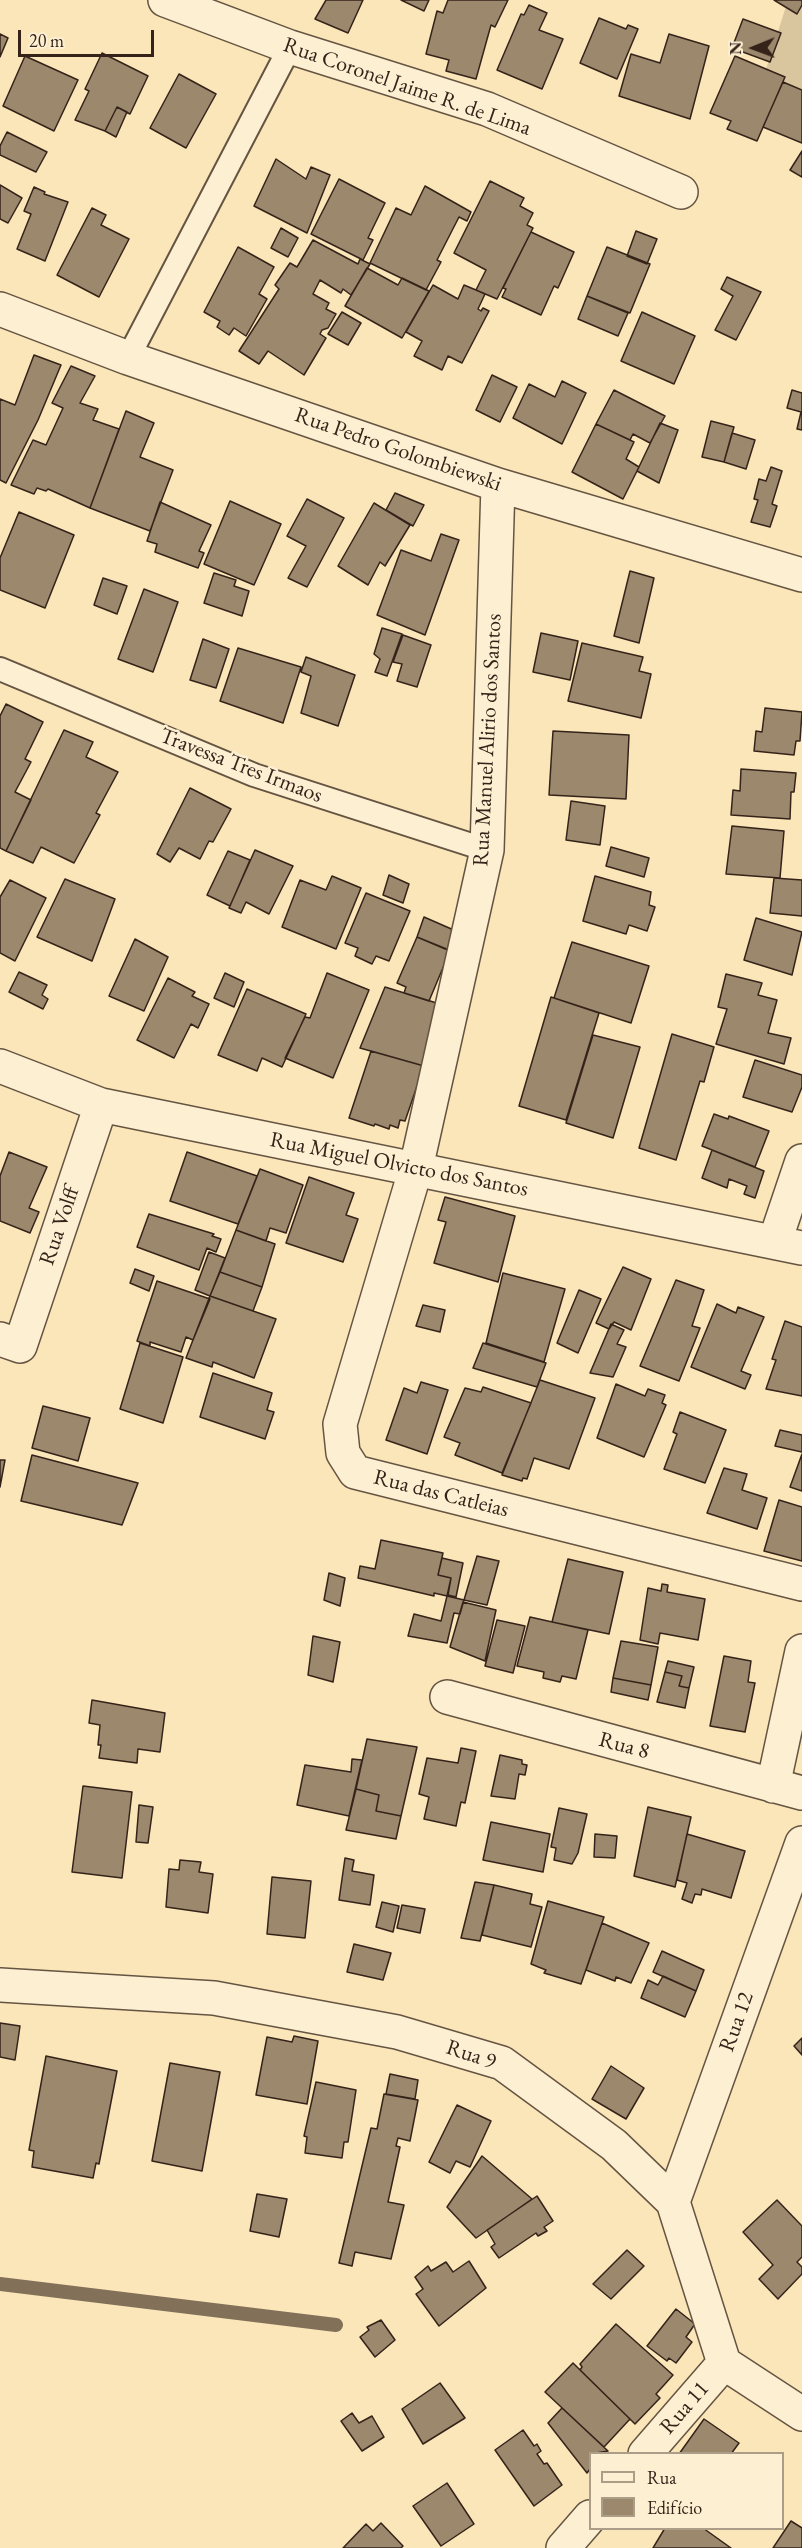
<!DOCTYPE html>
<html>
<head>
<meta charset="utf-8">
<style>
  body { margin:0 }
  #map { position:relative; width:802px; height:2548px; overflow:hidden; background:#fae6b9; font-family:"EB Garamond",serif }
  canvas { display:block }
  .legend { position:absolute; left:589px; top:2452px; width:195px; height:78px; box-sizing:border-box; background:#fcefd2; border:2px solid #ac9d88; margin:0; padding:8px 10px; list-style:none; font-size:18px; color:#35231a }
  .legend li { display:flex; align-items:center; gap:12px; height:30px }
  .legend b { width:30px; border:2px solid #ac9d88 }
  .north { position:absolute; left:724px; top:18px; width:60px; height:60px; -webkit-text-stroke:4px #fcefd2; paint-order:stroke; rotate:269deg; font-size:16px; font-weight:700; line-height:24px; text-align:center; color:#35231a }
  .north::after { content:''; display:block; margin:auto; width:21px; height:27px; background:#35231a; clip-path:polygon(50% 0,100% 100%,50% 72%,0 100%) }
  .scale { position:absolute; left:18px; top:30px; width:136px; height:27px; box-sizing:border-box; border:3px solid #35231a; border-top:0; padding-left:8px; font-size:18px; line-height:21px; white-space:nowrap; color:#35231a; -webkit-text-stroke:4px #fcefd2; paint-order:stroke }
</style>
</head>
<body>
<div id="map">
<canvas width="802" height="2548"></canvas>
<ul class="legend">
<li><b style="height:8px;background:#fcefd2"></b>Rua</li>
<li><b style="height:16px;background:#9b886d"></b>Edifício</li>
</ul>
<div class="north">N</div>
<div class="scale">20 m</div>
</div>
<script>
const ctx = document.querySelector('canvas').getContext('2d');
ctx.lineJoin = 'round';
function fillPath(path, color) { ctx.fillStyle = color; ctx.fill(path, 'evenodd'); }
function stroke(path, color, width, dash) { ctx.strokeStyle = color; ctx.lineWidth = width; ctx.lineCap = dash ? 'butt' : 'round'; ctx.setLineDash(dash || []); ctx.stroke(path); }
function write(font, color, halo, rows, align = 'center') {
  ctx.font = font + ' "EB Garamond",serif'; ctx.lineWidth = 5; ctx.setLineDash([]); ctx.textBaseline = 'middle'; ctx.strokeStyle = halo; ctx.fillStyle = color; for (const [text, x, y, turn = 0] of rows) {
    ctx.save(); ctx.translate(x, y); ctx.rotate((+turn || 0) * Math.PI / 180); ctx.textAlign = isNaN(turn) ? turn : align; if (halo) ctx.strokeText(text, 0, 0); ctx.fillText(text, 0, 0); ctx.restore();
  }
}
fillPath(new Path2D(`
  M788,0H802V125L754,107Z`), '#d9c59e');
stroke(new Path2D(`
  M0,2284L336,2325`), '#837059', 14);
const building = new Path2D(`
  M326,0H363L348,33L315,19Z
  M401,0H429L424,11Z
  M448,0H508L495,27L491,25L476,79L446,71L449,60L426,54L437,11L443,13Z
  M774,0H802V5L797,14Z
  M529,5L547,13L539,30L563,39L542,89L497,70L521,14L524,15Z
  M599,18L626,29L628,25L638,29L617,79L580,63Z
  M743,19L781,33L770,62L732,48Z
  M0,34L8,38L0,57Z
  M669,34L709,46L690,119L619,96L631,54L660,63Z
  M102,53L148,76L130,114L117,107L105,131L75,120L89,91L85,89Z
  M25,56L78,80L54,131L3,106Z
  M735,56L785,77L757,141L727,129L731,121L710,113Z
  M179,74L216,94L186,148L150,128Z
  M783,82L802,90V143L763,127Z
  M117,107L127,112L116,137L105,131Z
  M7,132L47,152L36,172L0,155V146Z
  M802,151V177L790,170Z
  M276,159L306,179L311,167L330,175L307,233L254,206Z
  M339,179L385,203L368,238L373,240L363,260L311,234Z
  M490,181L524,198L520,206L533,213L527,225L533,228L497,299L476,290L486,270L454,253Z
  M0,185L22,198L8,223L0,219Z
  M425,186L471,212L467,221L459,217L437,260L441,262L426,290L370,263L396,208L411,215Z
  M34,187L45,192L44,194L68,202L45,261L17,249L31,214L24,211Z
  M92,208L106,215L101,225L129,239L99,297L57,275Z
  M281,228L298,238L288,257L271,248Z
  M636,231L657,239L647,264L627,256Z
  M531,232L574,252L558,288L554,286L541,315L502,297L506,289L503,288Z
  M313,240L358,264L360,259L370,264L351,295L343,289L341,293L320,280L313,294L329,303L326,309L336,314L328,328L322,330L320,334L326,338L304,375L268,351L259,364L239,351L279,289L275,285L290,263L297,267Z
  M238,247L274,267L259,294L267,299L246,336L234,328L229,335L217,327L220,321L204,312Z
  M607,247L650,264L630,313L587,296Z
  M367,268L398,285L402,278L429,291L402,338L345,306Z
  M727,277L761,292L736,340L715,330L733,296L721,289Z
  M433,285L458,299L464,285L476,290L485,294L478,309L481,311L483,308L489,311L462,363L448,356L442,370L414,356L422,341L406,332Z
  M587,296L628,313L618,336L578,319Z
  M342,312L361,323L348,345L328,334Z
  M642,312L695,336L674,384L621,361Z
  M34,355L61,365L38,420L6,483L0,480V399L15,405Z
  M71,366L95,376L80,403L98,409L93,420L119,429L90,508L48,489L46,491L37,488L34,494L11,485L33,440L46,445L63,408L52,403Z
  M492,375L517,387L500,422L476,410Z
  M562,381L586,393L562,444L513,418L529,384L555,397Z
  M614,390L665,416L650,443L633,434L630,440L596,424Z
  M792,390L802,393V430L797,429L801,412L787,408Z
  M126,411L154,423L140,457L173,470L150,531L90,508Z
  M711,421L734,427L724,462L702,457Z
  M660,423L678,430L659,483L637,471Z
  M596,424L634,442L626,459L639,467L623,499L572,472Z
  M732,433L755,440L746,469L724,462Z
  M771,467L782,471L772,504L777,506L770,527L751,522L758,500L754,499L759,479L766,481Z
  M395,493L424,505L413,526L386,510Z
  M307,499L344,518L307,587L288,578L306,546L287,536Z
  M230,501L281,524L254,585L204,564Z
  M160,502L211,525L199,551L204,553L198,568L155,552L157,544L147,541Z
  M374,503L410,525L385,566L380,562L368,585L338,566Z
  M19,512L74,535L45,608L0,590V558Z
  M441,534L459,540L425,635L377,615L401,550L431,561Z
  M630,571L654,578L639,643L614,636Z
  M214,573L236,580L234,586L249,591L242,616L204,603Z
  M103,578L127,586L117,614L94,605Z
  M144,589L178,602L153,672L118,659Z
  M382,628L402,634L387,676L375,672L380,659L374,654Z
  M541,633L578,641L570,680L533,672Z
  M403,635L431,645L417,687L397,681L402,664L393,662Z
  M203,639L229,649L216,688L190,680Z
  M582,643L643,657L639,671L651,674L641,718L568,701Z
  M238,648L301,667L283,723L220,701Z
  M306,657L355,675L338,726L301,713L311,676L301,672Z
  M6,704L43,722L25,759L31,762L15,792L31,800L6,851L0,848V716Z
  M765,708L802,712L800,741H796L794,755L754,751L756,731L762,732Z
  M64,730L93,742L86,757L118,772L96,813L100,815L74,863L41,847L33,863L6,851Z
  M553,731L629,735L626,799L549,795Z
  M741,769L796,773L794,792H791L790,819L731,815L733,790L740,791Z
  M190,788L231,809L213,842L209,841L200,859L179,848L170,862L157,854Z
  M571,801L605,806L600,845L566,840Z
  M732,826L784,831L780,878L726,874Z
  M611,847L649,858L644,877L606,866Z
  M255,850L293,866L269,914L246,902L241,913L229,908Z
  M228,851L250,860L230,906L207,895Z
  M389,875L409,884L403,903L383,895Z
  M332,876L361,888L336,949L282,927L300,880L326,890Z
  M595,876L651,892L649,905L655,907L647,931L629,925L626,934L583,921Z
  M774,878L802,880V916L770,913Z
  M65,879L115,899L92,961L37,937Z
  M10,880L46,898L15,961L0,953V897Z
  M366,893L410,911L389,961L376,956L372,964L355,956L358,948L345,943Z
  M424,917L456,931L449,950L417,937Z
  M756,918L802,932L792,975L744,960Z
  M417,937L450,951L429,1001L404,993L406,987L397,983Z
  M135,939L168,957L144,1011L109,996Z
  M572,942L649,966L631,1023L554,998Z
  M19,972L47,985L42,995L48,999L43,1009L9,992Z
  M225,973L244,982L234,1007L214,998Z
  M327,973L369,990L333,1078L285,1058L305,1017L310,1018Z
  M726,974L762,983L758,995L777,1000L768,1033L791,1038L784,1064L716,1044L727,1009L718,1007Z
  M168,978L195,992L192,996L209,1004L198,1028L191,1024L174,1058L137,1040Z
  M385,987L443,1005L424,1066L360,1048Z
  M247,989L306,1014L282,1067L262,1058L257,1071L218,1055Z
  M551,997L599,1013L566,1120L519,1106Z
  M672,1034L714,1047L704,1082L700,1081L676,1160L639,1148Z
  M593,1035L640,1047L613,1138L566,1123Z
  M371,1051L424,1066L405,1121L400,1120L398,1128L390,1125L389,1129L375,1124L374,1126L349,1118Z
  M755,1060L802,1075V1087L792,1112L743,1097Z
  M714,1114L728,1119L729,1116L769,1131L755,1167L702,1146Z
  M712,1150L764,1171L755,1198L744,1194L747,1186L729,1179L727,1188L702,1178Z
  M9,1152L47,1167L29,1208L39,1212L30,1233L0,1221V1176Z
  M187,1152L257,1176L238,1224L170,1201Z
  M260,1169L303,1185L286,1233L270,1228L266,1241L236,1230Z
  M309,1177L354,1193L346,1215L358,1219L343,1262L286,1243Z
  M445,1197L515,1216L498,1282L434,1263L446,1222L438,1220Z
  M149,1214L214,1234L212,1236L221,1239L216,1252L207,1248L199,1270L137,1247Z
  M236,1230L275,1244L262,1287L220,1272Z
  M209,1252L225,1258L210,1296L195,1290Z
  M623,1267L651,1279L631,1330L614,1322L609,1329L596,1323Z
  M135,1269L154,1276L149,1291L130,1283Z
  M220,1272L262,1287L253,1311L210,1296Z
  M503,1273L565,1289L544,1362L486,1343Z
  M676,1280L704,1290L692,1326L700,1328L679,1381L640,1366Z
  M157,1281L210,1299L193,1340L186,1337L181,1352L150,1342V1346L137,1341Z
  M579,1290L601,1299L578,1353L557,1343Z
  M210,1296L276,1319L254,1378L213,1362L212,1367L186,1358Z
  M717,1304L736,1313L738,1307L764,1317L741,1371L751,1375L745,1389L691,1367Z
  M423,1305L445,1310L440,1332L416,1326Z
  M785,1321L802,1327V1396L766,1389L776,1360L772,1359Z
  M611,1324L624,1330L617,1344L626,1347L613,1377L590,1373Z
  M140,1343L183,1357L163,1423L120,1409Z
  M483,1343L546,1363L537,1387L473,1368Z
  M213,1373L272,1393L267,1410L274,1412L265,1439L200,1417Z
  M540,1380L595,1398L569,1469L534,1458L527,1479L523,1478L522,1481L502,1475Z
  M421,1382L448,1390L427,1454L386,1440L404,1388L417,1393Z
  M616,1384L645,1396L648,1389L665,1395L662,1403L666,1405L644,1457L597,1438Z
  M483,1387L531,1403L502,1473L455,1455L460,1443L444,1437L465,1388L481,1392Z
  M43,1406L90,1418L78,1461L32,1448Z
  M680,1412L726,1430L705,1483L664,1469L677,1434L673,1432Z
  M780,1430L802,1435V1452L775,1446Z
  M802,1454V1491L790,1487Z
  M32,1455L138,1483L122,1525L21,1501Z
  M0,1460H5L0,1487Z
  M724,1468L747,1474L742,1490L767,1498L757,1529L707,1513Z
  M779,1500L802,1507V1561L764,1551Z
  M381,1540L443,1553L438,1575L451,1578L447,1596L434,1593V1596L358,1578L360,1566L375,1569Z
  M477,1556L499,1561L487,1605L464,1600Z
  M442,1558L463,1563L456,1597L448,1595L451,1578L438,1575Z
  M568,1559L623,1572L609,1634L552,1622Z
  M329,1573L345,1578L340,1606L324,1600Z
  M662,1584L668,1585L667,1592L705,1599L698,1640L660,1633L658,1644L640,1640L648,1588L661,1591Z
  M447,1596L464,1600L460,1614L454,1613L447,1643L408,1636L414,1614L441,1621Z
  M463,1602L496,1610L485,1661L450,1647Z
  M530,1617L588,1630L576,1679L562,1676L560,1682L543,1678L544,1672L517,1666Z
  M497,1620L525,1626L513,1673L485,1666Z
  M313,1636L340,1642L333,1682L308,1675Z
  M621,1641L658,1647L651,1685L613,1678Z
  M724,1656L751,1661L748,1682L755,1683L745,1732L710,1726Z
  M668,1661L694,1667L689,1688L679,1686L682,1676L665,1672Z
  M665,1672L682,1676L679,1686L689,1688L685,1708L657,1702Z
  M613,1678L651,1685L648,1700L611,1692Z
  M92,1700L165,1713L160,1752L138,1749L137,1763L99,1758L101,1745H98L100,1725L89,1723Z
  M367,1739L417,1747L401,1816L376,1811L379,1795L356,1789Z
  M461,1748L476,1751L465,1803L461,1802L456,1826L424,1819L429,1797L419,1794L427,1758L458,1763Z
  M500,1755L522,1760V1764L527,1765L525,1775L519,1774L515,1799L491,1796Z
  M352,1759L362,1760L349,1816L297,1805L305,1765L351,1772Z
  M83,1786L132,1792L122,1878L72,1872Z
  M356,1789L379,1795L376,1811L401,1816L396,1839L346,1830Z
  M139,1805L153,1807L148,1843L136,1842Z
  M648,1807L691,1817L675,1887L634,1876Z
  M559,1808L587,1814L578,1853L572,1864L554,1860L556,1848L551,1847Z
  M491,1822L550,1834L543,1872L483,1860Z
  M595,1834L617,1836L615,1858L594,1857Z
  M687,1834L745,1851L731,1898L702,1889L701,1895L695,1894L692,1903L682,1899L687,1883L677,1880Z
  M345,1858L354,1860L352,1871L374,1875L370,1905L339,1900Z
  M180,1860L201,1862L199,1872L213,1874L208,1913L166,1907L169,1869L179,1870Z
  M272,1877L311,1881L305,1938L267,1934Z
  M475,1882L494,1885L480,1941L461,1938Z
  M494,1885L532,1894L530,1904L542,1907L531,1947L482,1935Z
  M548,1901L604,1917L581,1984L544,1973L546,1970L531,1964Z
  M382,1902L399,1906L393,1932L376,1927Z
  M402,1905L425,1909L420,1933L397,1928Z
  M602,1923L649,1943L631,1983L616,1977L615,1981L586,1970Z
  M354,1944L391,1953L383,1980L347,1972Z
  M662,1951L704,1970L696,1991L653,1972Z
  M663,1976L696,1991L685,2017L641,1998L648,1980L658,1985Z
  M0,2023L20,2026L15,2060L0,2057Z
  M294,2036L318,2041L307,2104L256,2095L267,2037L292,2042Z
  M802,2038V2055L794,2046Z
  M46,2056L117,2071L99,2164L96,2163L93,2178L32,2167L34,2151L29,2150Z
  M170,2063L220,2072L202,2171L152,2161Z
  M611,2066L644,2088L626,2119L592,2099Z
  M390,2074L418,2080L415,2099L386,2094Z
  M316,2082L356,2090L348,2142H344L342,2158L305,2153L307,2137L304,2136Z
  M384,2094L418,2100L410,2141L398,2138L396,2146L400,2147L388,2202L404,2205L391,2259L355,2252L352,2266L339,2263L371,2128L377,2129Z
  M457,2105L491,2121L470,2167L456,2161L450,2173L429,2162Z
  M482,2156L532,2199L476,2238L447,2207Z
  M257,2194L287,2199L279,2237L250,2231Z
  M537,2196L553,2221L544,2227L547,2231L538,2236L536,2233L499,2258L491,2247L495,2244L487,2230Z
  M777,2200L802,2226V2257L797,2262L802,2267V2274L778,2299L759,2279L773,2265L743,2232Z
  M627,2250L644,2266L611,2299L593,2284Z
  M469,2261L486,2288L439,2326L416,2294L423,2289L415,2277L428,2266L431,2271L446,2262L453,2272Z
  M676,2309L695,2324L686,2337L692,2342L676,2363L669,2358L667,2361L647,2346Z
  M381,2320L395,2340L375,2357L360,2337L369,2330L367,2327Z
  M616,2324L673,2375L656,2394L660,2398L635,2424L580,2370L582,2367L580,2364Z
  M573,2363L630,2419L604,2447L545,2392Z
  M440,2383L465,2418L423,2444L402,2409Z
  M562,2408L608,2451L590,2454V2469L587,2473L548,2423Z
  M352,2413L359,2423L372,2416L384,2437L362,2451L341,2421Z
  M704,2419L739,2443L731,2454H679Z
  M523,2430L534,2446L537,2444L541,2451L537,2454L544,2464L547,2463L562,2485L534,2506L495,2450Z
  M447,2483L474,2524L441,2546L413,2506Z
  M791,2521L802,2528V2548H773Z
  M381,2523L403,2546L401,2548H343L366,2524L373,2531Z
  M665,2528H703L731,2548H653Z`);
fillPath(building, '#9b886d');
stroke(building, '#35231a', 1.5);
const lane = new Path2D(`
  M128,358L290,47
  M0,669L254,775L487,850`);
const street = new Path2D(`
  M165,0L290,47L487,109L681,192
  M0,309L128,358L498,485L802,575
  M498,485L487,850L416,1168L340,1424L343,1453L355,1472L802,1584
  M0,1066L101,1105L802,1248
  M775,1241L802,1161
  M0,1339L20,1346L101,1105
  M447,1697L802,1793
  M773,1786L802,1651
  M0,1985L214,1998L397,2032L502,2063L614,2145L673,2202L724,2363L802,2414
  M673,2202L802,1843
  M645,2454L724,2363
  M563,2548L590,2517`);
stroke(lane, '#665442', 26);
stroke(street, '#665442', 36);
stroke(lane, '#fcefd2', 22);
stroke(street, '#fcefd2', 33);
write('22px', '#35231a', '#fcefd2', [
  ["Rua Coronel Jaime R. de Lima",407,87,19],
  ["Rua Pedro Golombiewski",398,450,19],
  ["Rua Manuel Alirio dos Santos",488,740,-87],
  ["Travessa Tres Irmaos",241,766,21],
  ["Rua Miguel Olvicto dos Santos",399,1165,11],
  ["Rua Volff",60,1226,-71],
  ["Rua das Catleias",441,1494,14],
  ["Rua 8",624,1746,15],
  ["Rua 12",737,2022,-70],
  ["Rua 9",471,2055,18],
  ["Rua 11",685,2408,-49]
]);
</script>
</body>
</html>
